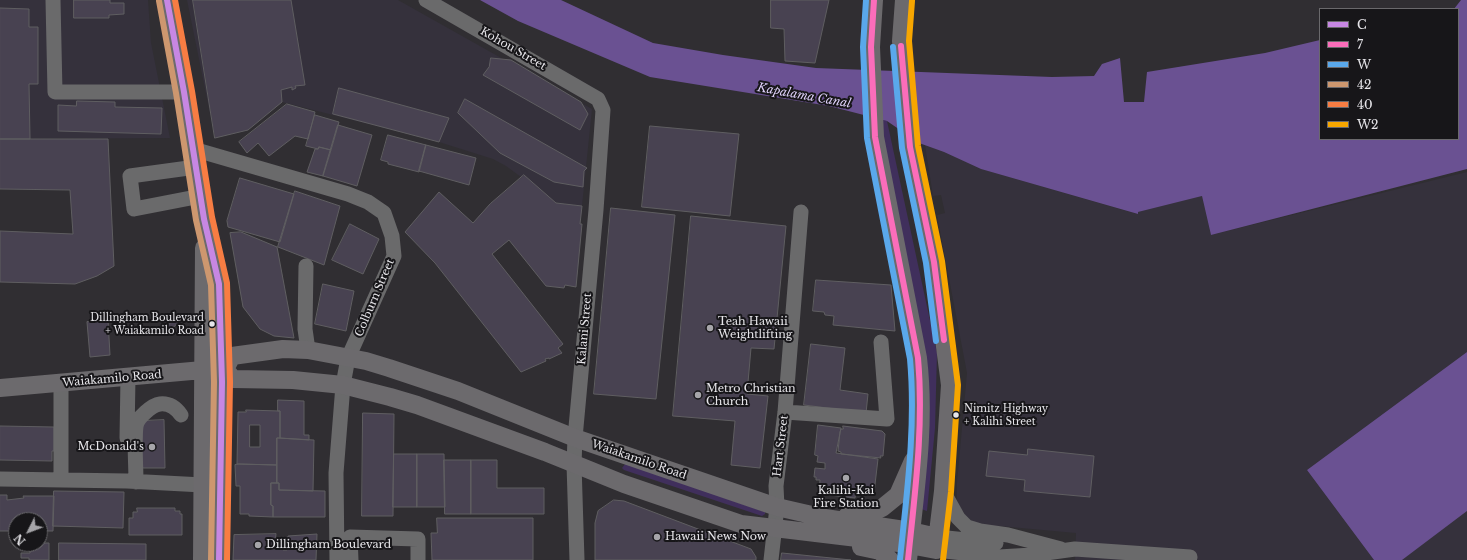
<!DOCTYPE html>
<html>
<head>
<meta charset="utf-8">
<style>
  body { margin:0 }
  #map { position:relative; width:1467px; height:560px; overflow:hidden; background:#302e32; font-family:"Libre Baskerville",serif }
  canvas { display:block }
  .legend { position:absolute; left:1319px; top:8px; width:140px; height:132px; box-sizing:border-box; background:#171619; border:1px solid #6a696c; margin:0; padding:5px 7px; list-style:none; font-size:12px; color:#e6e5e9 }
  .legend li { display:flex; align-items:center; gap:8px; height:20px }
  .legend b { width:20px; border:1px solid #6a696c }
  .north { position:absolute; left:8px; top:512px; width:40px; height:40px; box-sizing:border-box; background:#171619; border:1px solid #6a696c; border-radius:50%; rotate:228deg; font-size:11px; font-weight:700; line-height:16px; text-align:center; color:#e6e5e9 }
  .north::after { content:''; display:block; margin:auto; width:14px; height:18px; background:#a6a5a9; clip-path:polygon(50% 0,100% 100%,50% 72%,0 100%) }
</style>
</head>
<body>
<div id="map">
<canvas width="1467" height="560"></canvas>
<ul class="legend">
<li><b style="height:5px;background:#c787e3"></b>C</li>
<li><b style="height:5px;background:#fb6dba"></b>7</li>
<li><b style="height:5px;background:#5aa8eb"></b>W</li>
<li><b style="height:5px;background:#cd976f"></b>42</li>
<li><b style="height:5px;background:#f77d43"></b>40</li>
<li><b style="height:5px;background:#f7a600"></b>W2</li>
</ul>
<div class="north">N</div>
</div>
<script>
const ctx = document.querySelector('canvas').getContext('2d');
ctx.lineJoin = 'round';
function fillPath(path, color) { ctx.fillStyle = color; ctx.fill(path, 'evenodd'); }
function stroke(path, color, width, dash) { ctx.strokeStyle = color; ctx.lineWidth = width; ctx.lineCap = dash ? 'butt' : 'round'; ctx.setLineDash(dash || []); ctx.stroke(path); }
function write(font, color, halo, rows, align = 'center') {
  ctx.font = font + ' "Libre Baskerville",serif'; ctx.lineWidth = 4; ctx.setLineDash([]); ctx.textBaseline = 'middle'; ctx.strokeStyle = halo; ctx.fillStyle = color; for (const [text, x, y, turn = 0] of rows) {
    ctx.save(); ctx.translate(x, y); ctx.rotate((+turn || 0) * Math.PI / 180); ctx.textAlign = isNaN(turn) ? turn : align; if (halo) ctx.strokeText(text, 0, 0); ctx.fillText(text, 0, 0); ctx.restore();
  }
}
fillPath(new Path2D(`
  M0,0H148L151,43L170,138L0,139Z
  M187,0H398L592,109L582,206L556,203L524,175L521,177L506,166L493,159L439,142L282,102L248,130L215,138Z
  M925,145L944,152L981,169L1137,214L1138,212L1202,196L1211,235L1467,172V352L1307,470L1374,560H1075L1076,533L999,526H982L967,518L959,507L957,500V483L967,373L937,215L945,213L941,195L933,196Z
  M1467,511V560H1401Z`), '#35313c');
fillPath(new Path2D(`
  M873,117L887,121L937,353L935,428L927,511L921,509L928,431Z
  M626,463L765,512V514L762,516L624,470L622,468Z`), '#402f5c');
fillPath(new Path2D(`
  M480,0H561L653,43L723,55L816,68L1052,77L1094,76L1102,64L1120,58L1124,102H1144L1147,72L1265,53L1320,40V139H1458V9H1454L1461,0H1467V169L1211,235L1202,196L1138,212V214L981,169L944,152L919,143L887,121L829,106L650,77L518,21Z
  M1467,352V511L1402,560H1374L1307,470Z`), '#6a5192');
const building = new Path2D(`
  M74,0H110V3H124V14L109,15V18H74Z
  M193,0H291L305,85L295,86L296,88L292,90V87L281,90L282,102L248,130L215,138Z
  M771,0H829L815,63L785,61L784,29L771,28Z
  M0,8L29,9V27H38V84H29L30,139H0Z
  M491,58L511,60L581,102L588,114L580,130L483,75L489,67Z
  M339,88L449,118L439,142L333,114Z
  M465,99L587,168L584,171L583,187L554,182L500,153L458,113Z
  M77,101L115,102V107L162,108L161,134L58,131V105L76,106Z
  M287,104L315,112L308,139L295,136L269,156L258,143L247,153L239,142Z
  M315,115L339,122L331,150L319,147L318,149L306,146Z
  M338,125L372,135L357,186L323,176Z
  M650,126L739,134L730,216L642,207Z
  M388,135L426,145L419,172L388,164V162L381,160Z
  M0,139H108L114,266L97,276L75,284L0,282V231L73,234L70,190L0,189Z
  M426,145L476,158L469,185L419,171Z
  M319,147L331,150L323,176L307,172L315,149H318Z
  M524,175L556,203L582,206L580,224H582L576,287L565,285L564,288L546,286L509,240L492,254L563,344L558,348L562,353L549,359V358L545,359L546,361L521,372L435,263L405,232L439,192L473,223L490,204Z
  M240,178L294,194L280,242L228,227L227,221Z
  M295,191L340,206L324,265L278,247Z
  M611,208L675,215L656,399L594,394Z
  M691,216L786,226L774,349L751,348L747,394L768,396L760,468L731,465L735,421L673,416Z
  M350,224L379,239L363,274L332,260Z
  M241,232L277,247L294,338L274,336L260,329L243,307L230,233Z
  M816,280L891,285L895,331L833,325L834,316L825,315L824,312L813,311Z
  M323,284L354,291L346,331L315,324Z
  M178,319L179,322L167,333L164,330L173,320Z
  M108,320L110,355L90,357L87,322Z
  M811,344L845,348L840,390L868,394L866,413L804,405Z
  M278,400L304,401V435H309V440L280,438V411H278Z
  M246,410L280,411V438H277V465L237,464L238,412H246ZM250,425H260V447H250Z
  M363,413L394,414L393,516H362Z
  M164,420L165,468H140L143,421Z
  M818,425L841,428L836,453L878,459L874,493L856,490L855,498L821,494V492L819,491L820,480H816V477H814L815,468L825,469V463L817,462L818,456L815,455Z
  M0,426L54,427V451H52V461L0,460Z
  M843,426L882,431L885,434L883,456H880L881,458L841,454V452L838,451L840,432L841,429H843Z
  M277,438L314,440L313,491L279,490V483H277Z
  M1028,449L1094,456L1090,497L1024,491L1025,480L986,476L989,451L1027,455Z
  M394,454H417V507H393Z
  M417,454H444L445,507H417Z
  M444,460H471V514H445Z
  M471,460H497V488H544V514H471Z
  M239,464L277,465V483H271V505L273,506V517L249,516V514H240V486H236L235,465Z
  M271,483H279V490L325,491V517H273V506L271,505Z
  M54,491L124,492L123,528L53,526Z
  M0,495H7V500L24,498L23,496H54L53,531H40V520H16V531H0Z
  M614,500L624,501L751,549L756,557V560H595V523L598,511Z
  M137,508H175V511H180V514H182V535H129V518H133V512H137Z
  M437,518H533V560H432L431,533H437Z
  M276,534L275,543H283V550H287L288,536L317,534L316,560H233L234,535Z
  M40,543H49V560H29V558H21V553H30L31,544H40Z
  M59,543L146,544V560H59Z
  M782,553L851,560H781Z`);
fillPath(building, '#484251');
stroke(building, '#5f5e61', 1);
stroke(new Path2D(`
  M53,0L55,92H184
  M426,0L598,99L603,110L596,210L575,438L574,464L577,560
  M193,149L348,194L368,202L384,213L392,236L394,256L348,358L343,385L336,473L337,560
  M196,167L130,176L134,209L201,196
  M306,266L305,329L308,350
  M61,384V480
  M785,412L887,419L881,342
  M127,438L128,377
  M0,479L127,481L203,485
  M136,482C136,465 134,442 136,426C137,418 152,405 160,404C169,403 176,408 181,415
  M943,491L958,518L967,527L980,531L1008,535L1061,549
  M937,537L996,543
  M936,550L999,557L1032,555L1075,549L1190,557
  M351,560L350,537L418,539V560
  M771,560L777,507L776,486L785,412L801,212`), '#6a6a6b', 15);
stroke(new Path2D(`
  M167,0L184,92L204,219L219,284L222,382L219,560
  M874,0L871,47L875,137L918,358C926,425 915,493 908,560
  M904,0L901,41L910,147L934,262L950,385L943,491L936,549
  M225,369L232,356L283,349L308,350L366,361L389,368L458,391L575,438L777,507L825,518L911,531L937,537
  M225,369L233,379L293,380L343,385L390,397L417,405L545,452L624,484L741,524L899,543L936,550
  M0,388L214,369
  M847,516L865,514L882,508L898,495L913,461
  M861,547L880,551L890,560
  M202,560L204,248`), '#6c6a6d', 18);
stroke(new Path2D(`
  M167,0L184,92L204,219L219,284L222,382L219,560`), '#c787e3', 6);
stroke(new Path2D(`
  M874,0L871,47L875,137L918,358C924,426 915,492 908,560
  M901,46L910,147L934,262L944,340`), '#fb6dba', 6);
stroke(new Path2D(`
  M866,0L863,47L867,138L910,359C916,426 907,492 900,559
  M893,47L902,148L926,263L936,341`), '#5aa8eb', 6);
stroke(new Path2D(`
  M159,1L176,93L196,220L211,285L214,382L211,560`), '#cd976f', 6);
stroke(new Path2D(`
  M175,0L192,91L212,217L227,283L230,382L227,560`), '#f77d43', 6);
stroke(new Path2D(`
  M912,1L909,41L918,146L942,261L958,385L951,492L943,560`), '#f7a600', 6);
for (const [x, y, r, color] of [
  [212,324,3.5,"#e6e5e9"],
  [710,328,4,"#a6a5a9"],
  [698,395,4,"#a6a5a9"],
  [956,415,3.5,"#e6e5e9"],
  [152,447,4,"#a6a5a9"],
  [846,478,4,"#a6a5a9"],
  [657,537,4,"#a6a5a9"],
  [258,545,4,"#a6a5a9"]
]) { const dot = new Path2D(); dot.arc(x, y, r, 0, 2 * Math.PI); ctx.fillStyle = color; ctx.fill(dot); stroke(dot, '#171619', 1.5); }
write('10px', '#e6e5e9', '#171619', [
  ["Dillingham Boulevard",204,318],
  ["+ Waiakamilo Road",204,331],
  ["Nimitz Highway",964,409,"left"],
  ["+ Kalihi Street",964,422,"left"]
], 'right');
write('11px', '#e6e5e9', '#171619', [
  ["Kohou Street",513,49,30],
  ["Colburn Street",375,298,-67],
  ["Kalani Street",585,329,-85],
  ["Waiakamilo Road",112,379,-5],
  ["Hart Street",781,446,-83],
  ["Waiakamilo Road",639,460,19]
]);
write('11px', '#e6e5e9', '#171619', [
  ["Teah Hawaii",718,322],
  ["Weightlifting",718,335],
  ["Metro Christian",706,389],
  ["Church",706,402],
  ["McDonald's",144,447,"right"],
  ["Kalihi-Kai",846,491,"center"],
  ["Fire Station",846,504,"center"],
  ["Hawaii News Now",665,537],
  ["Dillingham Boulevard",266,545]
], 'left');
write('italic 12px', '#dfd1fa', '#171619', [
  ["Kapalama Canal",804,96,10]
]);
</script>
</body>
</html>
